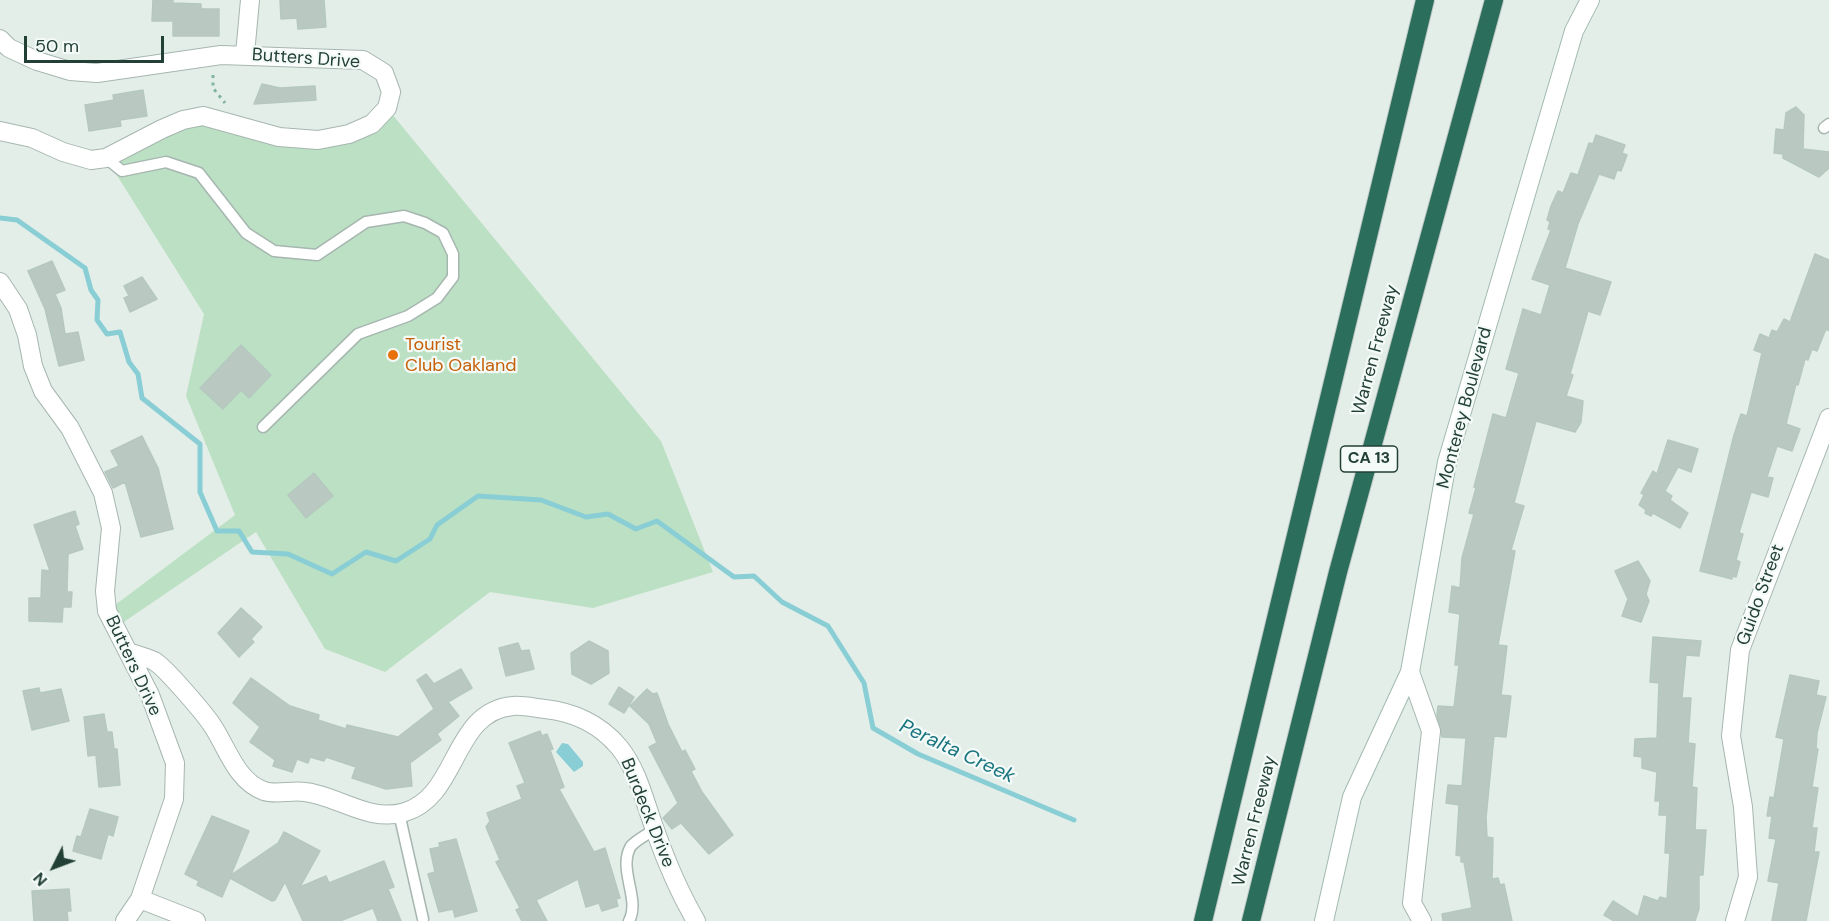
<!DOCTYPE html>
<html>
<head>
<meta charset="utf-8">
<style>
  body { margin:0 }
  #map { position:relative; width:1829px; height:921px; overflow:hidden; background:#e4eee9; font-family:"DM Sans",sans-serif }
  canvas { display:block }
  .north { position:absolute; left:24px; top:837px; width:60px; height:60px; -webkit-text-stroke:4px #f4faf7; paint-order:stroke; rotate:228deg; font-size:16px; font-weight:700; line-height:24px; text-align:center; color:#224036 }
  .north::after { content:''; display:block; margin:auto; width:21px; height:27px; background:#224036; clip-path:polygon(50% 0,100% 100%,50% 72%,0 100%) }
  .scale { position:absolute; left:24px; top:36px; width:140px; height:27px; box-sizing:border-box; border:3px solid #224036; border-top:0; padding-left:8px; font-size:18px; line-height:21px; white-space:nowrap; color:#224036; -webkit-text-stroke:4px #f4faf7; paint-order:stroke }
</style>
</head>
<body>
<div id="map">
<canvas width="1829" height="921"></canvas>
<div class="north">N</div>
<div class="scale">50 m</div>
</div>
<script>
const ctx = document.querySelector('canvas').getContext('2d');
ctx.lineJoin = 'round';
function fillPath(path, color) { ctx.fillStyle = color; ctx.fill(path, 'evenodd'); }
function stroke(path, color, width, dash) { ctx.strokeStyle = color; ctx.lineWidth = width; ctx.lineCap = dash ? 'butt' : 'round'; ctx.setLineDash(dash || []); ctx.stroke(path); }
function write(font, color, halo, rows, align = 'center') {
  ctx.font = font + ' "DM Sans",sans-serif'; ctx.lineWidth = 4.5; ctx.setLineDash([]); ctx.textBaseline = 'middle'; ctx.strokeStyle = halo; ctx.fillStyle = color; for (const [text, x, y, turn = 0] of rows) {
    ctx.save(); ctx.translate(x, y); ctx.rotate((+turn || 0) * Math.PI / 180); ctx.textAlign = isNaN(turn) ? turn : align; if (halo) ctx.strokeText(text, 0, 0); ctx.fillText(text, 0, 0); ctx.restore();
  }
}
fillPath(new Path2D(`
  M387,108L661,441L713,572L593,608L490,592L385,672L325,649L256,532L115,628L107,611L235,515L186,396L204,314L106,158L183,120L318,140Z`), '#bce0c3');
fillPath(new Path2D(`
  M562,743L568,744L583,762V766L574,772L556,752Z`), '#8aced5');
stroke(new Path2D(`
  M0,218L17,220L85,268L91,290L98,300L97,320L107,334L120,332L129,362L138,374L142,398L200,444V492L217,531H239L252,552L288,554L332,574L366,552L396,561L430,539L437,525L478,496L541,500L586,517L608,514L636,529L657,521L734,577L754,576L782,602L828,626L864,683L873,728L918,754L1074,820`), '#8aced5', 5);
const building = new Path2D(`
  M153,0H173V3L201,4V9H219V36H173V21H152Z
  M280,0H324L326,27L298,29L297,18L281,19Z
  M262,84L280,88L315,86L316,100L254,104Z
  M143,90L147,116L120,120L121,126L89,131L85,105L114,100L113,95Z
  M1796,107L1804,115L1803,149L1829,152V168L1819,177L1783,158V154L1774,153L1776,129L1784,130L1786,113Z
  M1596,135L1625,145L1622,153L1627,155L1621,171L1617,170L1614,179L1599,174L1578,224L1565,268L1611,282L1600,315L1588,311L1570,374L1573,375L1566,396L1583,401L1581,422L1575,432L1536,421L1514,503L1524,506L1511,550L1515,551L1498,645L1507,646L1501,695L1511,696L1506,737L1494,736L1486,818L1487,837L1493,838L1492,879L1498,878L1500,885L1504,884L1512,921H1443L1442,914L1472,908L1464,862H1461V856L1456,855L1459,805L1446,803L1448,785L1462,786L1466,738L1442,737L1437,715L1438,706L1454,707L1459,665H1455L1460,614L1449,612L1452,586L1460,588L1462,558L1474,514L1469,513L1476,488L1474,487L1493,414L1506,418L1519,373L1506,369L1523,309L1541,315L1550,285L1532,279L1551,230L1548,229L1550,222L1547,220L1551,206L1558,191L1563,193L1571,173L1578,175L1589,143L1593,144Z
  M1815,254L1829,260V331L1826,329L1817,351L1812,349L1808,360L1805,359L1798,385L1796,384L1786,424L1800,429L1792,451L1777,446L1767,477L1773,478L1768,497L1751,492L1739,533L1743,534L1736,560L1740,562L1736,577L1732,576V579L1700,571L1734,435L1741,414L1747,416L1762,353L1754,350L1760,334L1769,338L1772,330L1777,332L1784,319L1790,322Z
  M52,261L65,290L55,294L61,308L65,334L78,332L84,360L59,366L45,309L28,271Z
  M142,277L157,299L130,312L124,298L129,296L124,286Z
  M241,345L271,375L249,398L241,390L223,409L200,388Z
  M142,436L158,468L173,529L141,537L125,482L113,488L105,472L119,466L111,451Z
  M1668,440L1698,449L1691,472L1678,467L1665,491L1672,496L1670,500L1688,513L1680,528L1653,513L1651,516L1645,513L1646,510L1639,505L1644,495L1641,493L1653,471L1657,474Z
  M314,473L333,496L306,518L288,495Z
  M75,511L79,524L75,526L83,549L68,554L67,592H72L71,607H63L62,622L29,621V598H41L42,570L50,571L34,525Z
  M1638,561L1650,581L1646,594L1649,601L1641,622L1622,616L1628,599L1615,571Z
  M241,608L262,627L251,639L254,642L239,657L218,633Z
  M1653,637L1701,641L1699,656L1686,655L1682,698H1691L1688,743L1695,744L1692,787L1697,788L1695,830H1706L1703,875H1699V909L1695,921H1614L1604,915L1613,901L1638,917L1644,896L1658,901L1660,897L1667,899L1670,853H1665L1667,815H1659L1660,801H1655L1657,772L1642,768V757L1634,756L1635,739L1657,738L1659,683L1650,682Z
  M589,641L608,651L609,673L591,684L572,674L571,653Z
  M518,643L521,651L529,650L534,669L506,676L499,648Z
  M461,669L472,688L448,702L459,716L437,734L441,740L410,763L412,786L386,789L352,778L356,767L326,757L324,761L310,757L308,763L297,759L292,772L273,766L275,760L250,742L260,727L233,703L251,678L290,706L319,715L318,720L346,729L347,725L398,737L434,709L417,680L426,674L434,684Z
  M1790,675L1819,681L1816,695L1826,697L1817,733L1816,749H1818L1812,787L1818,788L1812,828H1817L1814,852H1819L1806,921H1772L1779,883L1768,881L1776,839L1769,838L1772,816H1767L1770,797L1774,798L1784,739L1776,737Z
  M619,687L634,697L624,713L609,704Z
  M39,688L40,693L61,689L69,721L32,730L23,691Z
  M647,689L653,694L657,693L668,724L682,752L685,750L695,769L691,771L702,792L733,835L709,854L681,823L672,829L663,818L678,803L649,747L657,743L649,724L630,706Z
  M104,714L107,732H112L114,749H117L120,785L99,787L96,755L88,756L84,717Z
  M540,731L542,736L547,734L553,749L550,750L564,787L559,789L594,852L605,848L620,898L616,899L618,906L602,911L599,903L586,907L578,879L536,900L547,921H522L516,910L520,908L496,862L500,860L486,827L490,821L487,813L522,799L517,786L525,783L509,743Z
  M90,809L118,817L113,836L108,834L101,859L73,851L77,836L81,837Z
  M212,816L249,831L231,875L278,843L284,832L320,851L300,887L326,876L329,883L384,861L394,887L388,889L401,921H378L373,908L340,921H303L285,882L275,900L272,901L230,878L222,897L197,885L199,881L185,874Z
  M456,839L477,911L455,917L453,909L439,912L428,874L435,872L430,849L440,847L439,843Z
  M69,889L71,911H67L68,921H34L32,891Z`);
fillPath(building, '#b9c9c1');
stroke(building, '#b5c8bf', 1.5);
const lane = new Path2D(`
  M1824,128L1829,124
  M106,158L122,171L166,162L199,173L246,233L274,251L317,255L366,222L404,216L425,223L443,233L453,254V277L437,298L408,316L358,334L263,427
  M399,813L423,919
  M629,921C641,899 617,869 631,846C636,840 648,834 655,829`);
const street = new Path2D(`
  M0,39L9,48L37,61L70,71L97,73L221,55L363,60L384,73L391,92L387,108L372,124L349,134L318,140L279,137L203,116L183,120L162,129L106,158L91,160L63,152L32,138L0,131
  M245,54L250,0
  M0,282L18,309L27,335L33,366L43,391L70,428L103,493L111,528L105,591L107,611L150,695L175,763L174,799L140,899L125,921
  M128,652C137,655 146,657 154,661C165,667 204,713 212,725C227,747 236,781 264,791C276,795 292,790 305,792C339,796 369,823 405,812C459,796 452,711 513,706C523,705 535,708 545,709C573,712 600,724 619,747C638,770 645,803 655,830C666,861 679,892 696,921
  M1410,672L1431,731L1412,903L1422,921
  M140,899L196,921
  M1735,921L1748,877L1743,807L1731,736L1740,650L1829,418`);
const secondary = new Path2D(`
  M1324,921L1352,797L1410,672L1447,462L1574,31L1590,0`);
const highway = new Path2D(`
  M1203,921L1425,0
  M1251,921L1338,572L1494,0`);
stroke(lane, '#a6b6b0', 13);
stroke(street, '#a6b6b0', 20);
stroke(secondary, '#a1bab0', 20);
stroke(highway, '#c1cac7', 20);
stroke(new Path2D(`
  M213,75V88L225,103`), '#83b3a1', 3, [3, 4.5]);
stroke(lane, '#fff', 10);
stroke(street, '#fff', 18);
stroke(secondary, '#fff', 18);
stroke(highway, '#2c6e5c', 18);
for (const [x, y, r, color] of [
  [393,355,6,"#e8710a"]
]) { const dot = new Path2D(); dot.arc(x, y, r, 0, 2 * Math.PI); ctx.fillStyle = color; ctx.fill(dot); stroke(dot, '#f4faf7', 2); }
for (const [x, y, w] of [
  [1369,459,57]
]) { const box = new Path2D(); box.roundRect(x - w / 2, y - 13, w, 26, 4.5); ctx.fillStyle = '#f4faf7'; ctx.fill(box); stroke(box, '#224036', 1.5); }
write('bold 16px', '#224036', null, [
  ["CA 13",1369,459]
]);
write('18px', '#224036', '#f4faf7', [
  ["Butters Drive",306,59,4],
  ["Warren Freeway",1376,350,-75],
  ["Monterey Boulevard",1465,408,-75],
  ["Guido Street",1761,595,-70],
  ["Butters Drive",133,666,65],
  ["Burdeck Drive",647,813,68],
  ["Warren Freeway",1255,821,-76]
]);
write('18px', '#c56008', '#f4faf7', [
  ["Tourist",405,345],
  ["Club Oakland",405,366]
], 'left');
write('italic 20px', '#19757f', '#f4faf7', [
  ["Peralta Creek",957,752,25]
]);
</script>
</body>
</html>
